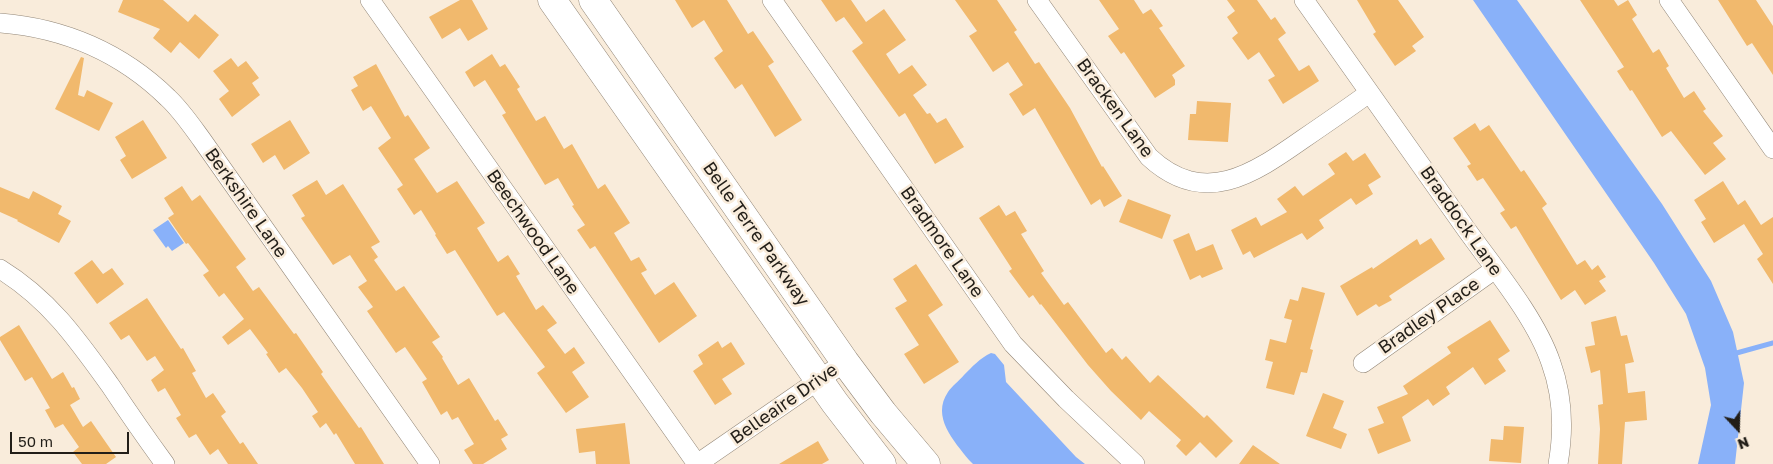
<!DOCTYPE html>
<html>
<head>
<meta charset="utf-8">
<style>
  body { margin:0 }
  #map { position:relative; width:1773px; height:464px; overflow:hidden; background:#f9ecdb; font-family:"Golos Text",sans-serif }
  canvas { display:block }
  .north { position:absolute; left:1713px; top:404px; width:50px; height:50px; -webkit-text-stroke:4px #f9ecdb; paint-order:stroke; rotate:159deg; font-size:14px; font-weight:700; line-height:20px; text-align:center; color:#221e18 }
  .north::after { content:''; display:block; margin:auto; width:18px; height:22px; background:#221e18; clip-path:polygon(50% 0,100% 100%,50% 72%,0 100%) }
  .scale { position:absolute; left:10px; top:432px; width:119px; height:22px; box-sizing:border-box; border:2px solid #221e18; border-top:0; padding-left:6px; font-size:15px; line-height:18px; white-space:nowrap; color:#221e18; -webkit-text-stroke:4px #f9ecdb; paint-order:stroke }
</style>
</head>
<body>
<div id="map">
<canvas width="1773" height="464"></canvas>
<div class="north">N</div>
<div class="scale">50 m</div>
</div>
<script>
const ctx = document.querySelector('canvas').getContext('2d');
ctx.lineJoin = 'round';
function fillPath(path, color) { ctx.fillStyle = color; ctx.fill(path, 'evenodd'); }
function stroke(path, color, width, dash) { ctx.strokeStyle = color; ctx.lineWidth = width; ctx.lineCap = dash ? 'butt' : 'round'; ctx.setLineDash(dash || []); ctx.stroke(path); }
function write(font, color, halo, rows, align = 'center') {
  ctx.font = font + ' "Golos Text",sans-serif'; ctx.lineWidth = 5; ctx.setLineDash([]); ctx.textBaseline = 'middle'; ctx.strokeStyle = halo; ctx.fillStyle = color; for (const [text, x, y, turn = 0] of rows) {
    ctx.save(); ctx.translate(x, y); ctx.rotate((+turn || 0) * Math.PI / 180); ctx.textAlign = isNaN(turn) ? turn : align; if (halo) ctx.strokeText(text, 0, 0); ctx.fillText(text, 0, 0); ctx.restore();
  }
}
fillPath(new Path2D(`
  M1473,0H1517L1662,204L1711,281L1733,332L1744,383L1735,464H1698L1711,405L1705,368L1686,314L1654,263Z
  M168,220L184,243L172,251L168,246L166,248L153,230Z
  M991,353L995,354L1004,365L1006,382L1076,457L1085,464H973L969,460C954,441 931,417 948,392C952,386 959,381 964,375C972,367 980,358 991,353Z`), '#89b1f9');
stroke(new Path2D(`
  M1733,354L1773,343`), '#89b1f9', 5);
fillPath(new Path2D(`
  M123,0H163L188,22L195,14L219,35L199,59L180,42L171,53L153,38L160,29L118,12Z
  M460,0H472L488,29L468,41L460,28L442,39L429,17Z
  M675,0H727L748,34L753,31L774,62L768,66L802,120L775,137L742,84L735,89L714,58L723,51L704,20L692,28Z
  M821,0H851L866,22L884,9L906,40L886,54L899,74L912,65L927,85L913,95L927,114L930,113L937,123L946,118L964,147L935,164L905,113L899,117L852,51L863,43L844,17L836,22Z
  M955,0H997L1017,30L1014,32L1035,64L1039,62L1070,108L1102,167L1103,166L1122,196L1104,207L1100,199L1091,205L1035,108L1023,116L1009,94L1023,85L1008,62L993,72L969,36L977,31Z
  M1099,0H1134L1143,14L1151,9L1163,26L1159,28L1185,66L1172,75L1175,80V85L1155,98L1124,52L1121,54L1108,36L1119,29Z
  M1227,0H1257L1271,20L1275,17L1286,33L1278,39L1299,71L1309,65L1319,81L1283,104L1268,80L1275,76L1259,52L1248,60L1232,38L1238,33L1227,17L1235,11Z
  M1357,0H1398L1424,37L1412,46L1416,51L1395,66L1373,34L1376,32Z
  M1580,0H1614L1618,6L1628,0L1637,15L1632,19L1653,53L1659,49L1669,66L1666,68L1684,98L1694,91L1706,109L1703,111L1723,136L1713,143L1726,159L1705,175L1671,131L1662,137L1632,90L1630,91L1617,71L1624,67Z
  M1718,0H1756L1773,26V75L1752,43L1747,46Z
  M492,54L500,67L505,64L520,87L517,89L536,121L545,116L564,149L572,144L598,189L605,184L630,223L614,233L631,261L639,257L647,270L641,273L655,295L674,282L697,316L659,343L595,246L590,249L577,230L585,225L572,206L574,205L558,178L545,185L502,115L506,113L485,80L474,87L465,72Z
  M81,57L84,58L78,95L84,97L87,90L113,103L99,131L55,109Z
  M231,58L238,67L246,61L259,78L252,83L260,95L232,117L219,99L229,91L213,71Z
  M376,64L405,117L408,115L430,148L414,159L437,193L457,181L485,223L477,228L498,262L508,255L520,274L516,276L536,310L543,305L557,323L547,330L565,354L574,347L585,363L572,372L589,397L566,413L537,373L545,367L504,312L497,316L455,250L447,254L435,235L436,234L421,210L414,215L397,189L403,185L378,148L391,138L371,106L363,111L351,90L358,86L353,77Z
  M1197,101L1231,103L1228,142L1188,140L1190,114H1196Z
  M143,120L167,158L132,179L120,160L126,156L115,137Z
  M290,120L310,153L284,170L275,155L263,163L251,144Z
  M1475,123L1480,131L1489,125L1521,172L1524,170L1547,204L1542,208L1577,265L1585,260L1592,270L1598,265L1606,277L1599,281L1606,291L1585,305L1575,290L1561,300L1516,226L1511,229L1500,213L1505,210L1483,178L1477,181L1467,166L1471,164L1453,138Z
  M1346,152L1353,161L1365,153L1381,177L1368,185L1373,194L1356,205L1351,198L1319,220L1324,228L1307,240L1302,233L1254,258L1250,251L1243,255L1231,230L1256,217L1261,226L1287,212L1277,199L1295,186L1303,196L1335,174L1328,164Z
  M317,180L326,195L343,184L380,242L371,247L378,257L374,260L396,291L404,286L440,337L432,342L443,357L442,358L458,385L469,378L495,421L498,419L508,435L501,439L507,449L483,464H473L464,450L474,444L458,417L452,420L447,411L441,415L422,382L427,379L405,347L396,353L367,311L373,307L358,287L367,281L350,255L333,265L301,218L305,216L292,195Z
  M1723,181L1738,205L1745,200L1761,225L1773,217V284L1757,259L1763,254L1744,224L1714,243L1701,222L1706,219L1694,200Z
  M182,186L192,201L200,195L246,259L236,267L253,291L259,287L294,334L296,333L323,372L321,374L359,428L361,427L384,464H355L336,433L334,435L326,423L320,428L312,416L318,412L302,388L286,368L279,373L266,354L268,353L250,329L228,345L222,337L244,319L224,293L219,297L203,275L209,271L188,243L186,244L168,218L174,214L164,198Z
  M0,187L29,199L33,191L62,206L58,214L71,221L59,243L17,221L18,220L0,212Z
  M1128,199L1171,215L1162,239L1119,222Z
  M999,205L1006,216L1015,211L1027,231L1021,234L1044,271L1041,273L1064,305L1068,302L1106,353L1112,348L1122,360L1126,356L1150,383L1158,375L1204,418L1207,415L1233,441L1216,458L1200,442L1186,456L1176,446L1181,440L1149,411L1141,420L1111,391L1088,365L1041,304L1040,305L1033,295L1029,298L1009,271L1012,269L979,218Z
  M1189,233L1196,251L1213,244L1223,269L1202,278L1200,275L1190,280L1173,240Z
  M1431,238L1445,259L1389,296L1392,300L1379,307L1376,304L1357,316L1340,286L1372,267L1373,269L1417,239L1420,245Z
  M92,260L103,274L112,268L124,284L97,304L74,273Z
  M916,264L943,305L928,315L959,362L924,384L904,354L919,345L895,308L907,301L893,279Z
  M1302,287L1325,293L1310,349L1313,350L1307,373L1301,372L1294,395L1266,388L1273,362L1265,360L1270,339L1286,343L1292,320L1284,318L1290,299L1298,301Z
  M147,298L181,349L183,348L196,371L192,373L206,398L213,393L226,412L221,416L240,444L243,442L258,464H228L218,449L210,455L196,434L189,438L176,418L181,415L165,388L158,392L151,380L164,370L155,356L147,361L129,335L121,340L109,323Z
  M1616,316L1621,336L1627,335L1634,362L1625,364L1628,393L1645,391L1647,420L1625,422L1622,464H1598L1600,429L1598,405L1603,404L1600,370L1591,373L1585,347L1595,345L1591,322Z
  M1490,320L1510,351L1498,359L1506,371L1485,385L1473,367L1446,387L1450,394L1433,406L1428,399L1402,417L1411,441L1378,454L1368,429L1384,423L1377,407L1408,394L1403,386L1451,353L1447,347Z
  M19,325L52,379L63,372L72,388L74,387L80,399L70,405L83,427L91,421L116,457L106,464H82L73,452L79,447L63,424L55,428L45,410L50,408L32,377L25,381L0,340V337Z
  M718,341L722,348L731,342L745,364L722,379L732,394L715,405L693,371L703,364L698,355Z
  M1323,393L1344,401L1333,428L1347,434L1341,449L1306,436Z
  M625,423L630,464H596L595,451L579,453L576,429Z
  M1504,426L1524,427L1521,463L1489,461L1491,439L1503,440Z
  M818,441L829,460L822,464H779Z
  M1253,445L1280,464H1239Z`), '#f1b96d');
const street = new Path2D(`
  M370,0L697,464
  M772,0L1013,344L1066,399L1135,464
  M1037,0L1149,157C1204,208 1253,174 1303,139C1325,124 1347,109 1369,93
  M1304,0C1358,76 1412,153 1466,229C1494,268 1536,318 1551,363C1563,396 1564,430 1558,464
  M1669,0L1773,149
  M0,23C64,28 122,53 168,98C181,110 191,125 202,140L430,464
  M0,269C49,299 77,339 110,385C128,412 146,438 165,464
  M1363,363L1495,269
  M697,464L845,362`);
const secondary = new Path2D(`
  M552,0L835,403L882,464
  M593,0L845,362L883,413L926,464`);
stroke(street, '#928677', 20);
stroke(secondary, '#928677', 29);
stroke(street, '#fff', 19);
stroke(secondary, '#fff', 28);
write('18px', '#221e18', '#f9ecdb', [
  ["Bracken Lane",1115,108,54],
  ["Berkshire Lane",246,203,55],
  ["Braddock Lane",1461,221,55],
  ["Beechwood Lane",533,232,55],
  ["Belle Terre Parkway",756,234,55],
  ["Bradmore Lane",942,242,55],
  ["Bradley Place",1429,316,-35],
  ["Belleaire Drive",784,404,-35]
]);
</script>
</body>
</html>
